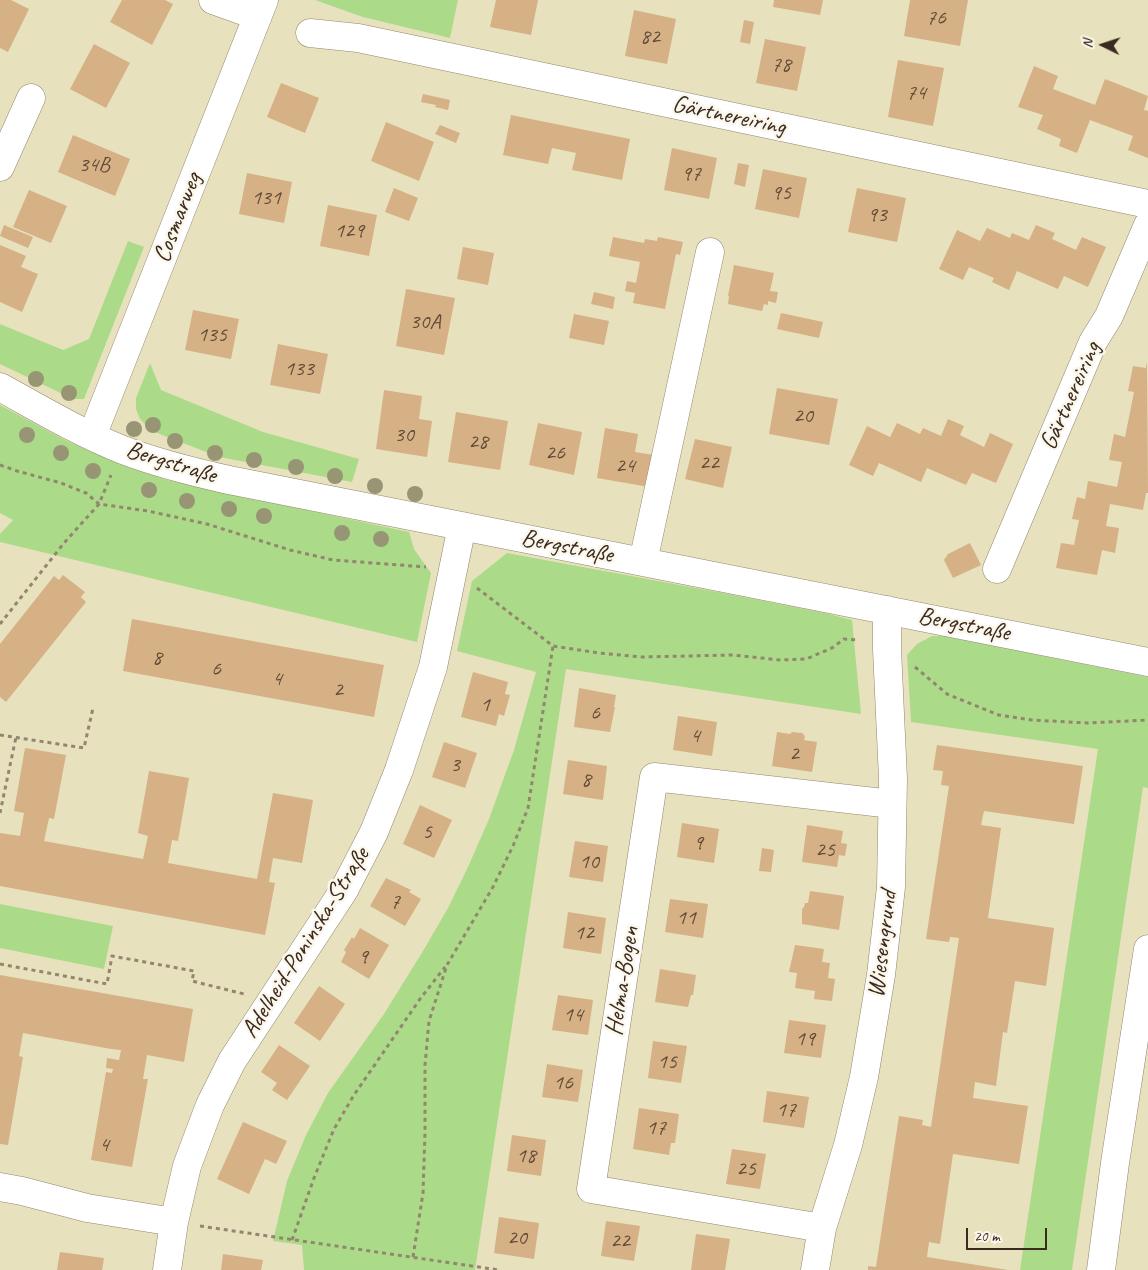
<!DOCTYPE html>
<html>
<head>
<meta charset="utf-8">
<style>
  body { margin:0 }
  #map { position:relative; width:1148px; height:1270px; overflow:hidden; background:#e8e1be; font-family:Caveat,sans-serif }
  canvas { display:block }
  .north { position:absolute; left:1078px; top:20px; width:50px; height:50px; -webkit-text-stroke:4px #fbf7ec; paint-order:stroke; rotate:274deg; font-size:14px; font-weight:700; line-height:20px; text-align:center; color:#3b2a1e }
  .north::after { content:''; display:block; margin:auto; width:18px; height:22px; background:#3b2a1e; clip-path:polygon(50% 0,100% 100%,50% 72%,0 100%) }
  .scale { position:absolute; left:966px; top:1228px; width:81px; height:22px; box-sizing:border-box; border:2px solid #3b2a1e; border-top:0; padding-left:6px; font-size:15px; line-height:18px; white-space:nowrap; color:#3b2a1e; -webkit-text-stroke:4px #fbf7ec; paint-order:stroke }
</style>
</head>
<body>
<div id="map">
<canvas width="1148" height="1270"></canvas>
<div class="north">N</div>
<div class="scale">20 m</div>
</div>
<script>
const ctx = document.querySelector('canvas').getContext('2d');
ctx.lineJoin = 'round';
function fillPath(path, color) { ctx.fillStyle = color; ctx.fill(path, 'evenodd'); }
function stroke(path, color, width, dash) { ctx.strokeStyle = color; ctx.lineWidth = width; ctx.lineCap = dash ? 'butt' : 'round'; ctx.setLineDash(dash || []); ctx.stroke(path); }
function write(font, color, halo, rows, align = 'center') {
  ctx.font = font + ' Caveat,sans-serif'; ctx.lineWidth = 5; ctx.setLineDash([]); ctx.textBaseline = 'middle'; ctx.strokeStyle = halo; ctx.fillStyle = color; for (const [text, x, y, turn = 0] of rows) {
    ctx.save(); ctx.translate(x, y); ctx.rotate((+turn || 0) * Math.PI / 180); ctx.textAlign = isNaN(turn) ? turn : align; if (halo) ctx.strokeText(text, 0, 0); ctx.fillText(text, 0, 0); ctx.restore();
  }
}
fillPath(new Path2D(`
  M315,0H458L450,38L363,17Z
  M128,241L144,247L84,399H73L0,364V324L63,350L89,339Z
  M150,363L161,390L263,432L359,459L352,482L219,457L152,431L140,419L136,409V398Z
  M0,405L65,440L112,461L167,480L409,532L414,549L431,573L417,642L0,542V534L13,520L0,513Z
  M507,553L723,593L825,613L852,620L861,714L566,669L475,1270H304L302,1245L273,1241L287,1181L306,1135L328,1093L384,1014L423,951L448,908L468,867L489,819L514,750L536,672L457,651L472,581Z
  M932,636H944L1148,677V788L1143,787L1072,1270H1020L1098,749L911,722L907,655L917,644Z
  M0,904L113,926L104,969L0,948Z`), '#abdb89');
fillPath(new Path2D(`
  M0,0H11L29,9L8,52L0,48Z
  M122,0H165L173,4L152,45L110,22Z
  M496,0H538L531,35L490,27Z
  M774,0H823L820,15L773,7Z
  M910,0H968L960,46L904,36Z
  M634,10L676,19L667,64L625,56Z
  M744,20L754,22L750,44L740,42Z
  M765,39L806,47L797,91L756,83Z
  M94,44L130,63L106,108L70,89Z
  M898,60L944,68L933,126L888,117Z
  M1034,66L1058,76L1053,89L1095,105L1105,79L1148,96L1144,110L1148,111V158L1128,150L1133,136L1090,120L1077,153L1059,146L1061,139L1037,129L1043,115L1018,107Z
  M281,83L319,98L305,133L267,117Z
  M423,94L450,100L448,110L435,107L436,105L421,102Z
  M511,115L630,139L622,180L572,170L576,153L552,148L548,164L503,155Z
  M386,122L434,142L419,181L371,161Z
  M440,125L460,133L456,143L435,134Z
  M73,135L130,159L115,196L58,172Z
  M672,148L717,158L709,199L664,190Z
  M738,163L749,165L745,187L734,184Z
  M763,169L807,178L799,218L755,209Z
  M247,173L292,182L284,223L239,214Z
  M394,188L418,198L409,221L385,212Z
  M857,188L906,198L897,242L848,232Z
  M29,190L67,206L51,243L13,227Z
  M328,205L377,215L369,256L320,246Z
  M4,225L33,237L28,248L0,236Z
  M1036,225L1055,233L1052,239L1076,250L1082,237L1106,247L1088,287L1064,276L1058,289L1017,271L1009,290L992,282L994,278L969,267L963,280L939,269L957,230L980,241L987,228L1010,238L1012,233L1029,240Z
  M613,237L644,243L645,239L657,241L658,237L683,242L680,255L676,254L665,309L633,303L635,293L625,291L627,281L636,283L640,262L609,256Z
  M0,245L26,256L21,267L38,274L22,312L0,302Z
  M463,247L494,253L488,285L457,279Z
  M734,265L774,273L770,291L778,292L776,303L768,301V305L764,304L762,311L728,304L729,296H728Z
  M406,289L455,298L444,355L396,346Z
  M594,292L615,297L613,309L591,304Z
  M193,310L239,319L231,359L185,350Z
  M781,313L823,322L819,338L777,329Z
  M574,314L609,321L604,345L569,338Z
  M278,344L328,354L320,394L270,385Z
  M1147,361L1148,493H1146L1143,510L1110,504L1106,526L1119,528L1115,553L1102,550L1097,575L1056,568L1061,543L1074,545L1079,520L1072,519L1077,497L1085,499L1088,481L1117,487L1122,462L1109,460L1114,434L1125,437L1134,392L1128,391L1133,366L1146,368Z
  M777,388L838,399L829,445L769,434Z
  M384,390L422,396L419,419L432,421L427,457L376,449Z
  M456,412L508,421L500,470L448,462Z
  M948,419L964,426L960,435L984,447L990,433L1013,444L996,483L972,473L966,485L927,468L921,482L879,463L873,476L849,465L867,426L890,437L897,423L920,434L923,428L941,436Z
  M538,423L582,432L574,475L529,465Z
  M605,428L638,434L635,452L654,455L649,487L597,478Z
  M695,439L732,447L723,488L685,479Z
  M970,543L981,565L953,578L944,560L948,554Z
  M63,575L85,592L81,597L86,602L6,702L0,697V644L54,576L59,580Z
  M132,619L384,665L374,717L123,671Z
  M473,672L508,682L505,694L510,695L504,716L499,714L496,726L461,717Z
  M579,688L616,695L614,707H615L610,732L574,727Z
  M678,716L717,722L712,756L673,750Z
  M777,732L790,734L792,732L802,733L805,736L804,740L817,742L812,772L772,766Z
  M444,742L477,753L465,788L432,777Z
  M937,745L1083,766L1074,824L984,811L981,825L1001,828L988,918L1054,928L1046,986L1015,981L1007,1033L1003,1032L996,1086L975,1082L973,1098L1028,1106L1019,1164L953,1154L940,1244L929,1242L927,1257L1008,1270H868V1266L876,1267L899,1116L923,1120L922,1125L931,1127L959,938L950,937L949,942L926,939L949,786L941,785L943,771L933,770Z
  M25,748L66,755L54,819L49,818L44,841L143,859L148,836L138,833L149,771L189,778L178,841L172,840L168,863L257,879L273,793L313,800L302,863L273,858L269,882L275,883L265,935L0,886V833L20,836L24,813L14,811Z
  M568,760L607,766L603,800L563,794Z
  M420,805L452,820L434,858L403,844Z
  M682,823L719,829L714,863L677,857Z
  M807,825L843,831L841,843L847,844L845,856L839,855L837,867L802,862Z
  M575,841L608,846L603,882L569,877Z
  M762,848L774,850L771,872L759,871Z
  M386,878L411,890L409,892L421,899L405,926L370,906Z
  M810,891L844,896L839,930L802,924V909L804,907L805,903H808Z
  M670,899L708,904L703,938L665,932Z
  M568,912L606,918L601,954L563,948Z
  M360,928L389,945L369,979L341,962L346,952L344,950L352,937L354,939Z
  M795,945L824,949L822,962L830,963L828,978L835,979L832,1001L814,999L815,991L795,988L797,973L789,972Z
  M660,969L696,975L693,995H691L688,1007L655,1002Z
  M0,975L193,1009L184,1062L147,1055L143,1079H148L132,1167L91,1160L106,1072L112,1073L113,1069L106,1068L107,1058L119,1060L121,1050L111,1049L23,1033L19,1056L23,1057L8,1145L0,1144Z
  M319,986L345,1004L320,1041L294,1023Z
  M558,995L593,1000L588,1035L552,1030Z
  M789,1020L826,1025L821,1058L784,1053Z
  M653,1041L687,1046L681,1083L648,1078Z
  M279,1045L310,1066L287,1100L272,1090L277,1083L261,1072Z
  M547,1064L583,1070L578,1102L542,1097Z
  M767,1091L809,1097L804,1128L763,1122Z
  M639,1108L679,1114L675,1143H671L669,1155L633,1149Z
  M243,1122L287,1141L276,1164L265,1159L249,1194L217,1179Z
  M512,1135L546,1140L541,1176L507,1171Z
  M732,1149L766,1154L760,1189L726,1184Z
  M499,1217L539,1223L534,1259L494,1253Z
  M606,1221L640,1226L634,1261L601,1256Z
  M696,1234L730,1239L725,1270H691Z
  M60,1252L104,1258L102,1270H57Z
  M223,1254L263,1260L261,1270H221Z`), '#d5b185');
const minor = new Path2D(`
  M213,0L258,16
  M310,33L358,38L1148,204
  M0,167L31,98
  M0,387C40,409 80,433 123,450C157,463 193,472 229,480L1148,662
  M92,436L264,0
  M643,562L710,252
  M997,569L1093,342L1109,316L1148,225
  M0,1187L22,1191L87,1208L174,1222
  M822,1228L591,1189L654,777L892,804
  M167,1270L174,1222L187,1166L210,1105L232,1061L344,890L374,832L399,770L433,667L462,526
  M815,1270L822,1228L848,1145L864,1077L881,975L891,887L893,779L887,649V610
  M1101,1270L1115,1163L1148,949`);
stroke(minor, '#92866e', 29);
stroke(new Path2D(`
  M0,465L17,471L61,483L86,493L99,504L148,511L207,524L290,550L333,560L426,567
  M477,588L553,646L599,653L642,657L733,655L780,660L806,659L832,648L844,639L859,640
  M0,624L64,543L99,504L111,475
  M915,667L947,694L999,715L1032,720L1088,723L1148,720
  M0,735L84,748L93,708
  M0,813L16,737
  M0,964L107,984L112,956L194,971L192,981L244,994
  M200,1226L499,1270
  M292,1240L314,1178L334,1129L354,1095L420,999L445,967
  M413,1257L423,1193L425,1133V1065L429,1021L447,965L493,887L513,846L528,808L553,646`), '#92866e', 3, [4, 4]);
stroke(minor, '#fff', 28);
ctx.fillStyle = '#989575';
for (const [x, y] of [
  [36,379],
  [69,393],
  [153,425],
  [134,429],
  [27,435],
  [175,441],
  [61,453],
  [215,453],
  [254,460],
  [296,467],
  [93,471],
  [335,476],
  [375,486],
  [149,490],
  [415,494],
  [187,501],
  [229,509],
  [264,516],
  [342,533],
  [381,539]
]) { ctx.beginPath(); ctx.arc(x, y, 8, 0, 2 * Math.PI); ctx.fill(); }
write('22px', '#624c38', null, [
  ["76",936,18],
  ["82",650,37],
  ["78",781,65],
  ["74",916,93],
  ["34B",94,165],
  ["97",691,174],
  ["95",781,193],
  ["131",266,198],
  ["93",877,215],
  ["129",349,231],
  ["30A",425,322],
  ["135",212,335],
  ["133",299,369],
  ["20",803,416],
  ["30",404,435],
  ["28",478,442],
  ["26",555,453],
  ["22",709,463],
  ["24",625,466],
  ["8",157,658],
  ["6",216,669],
  ["4",277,679],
  ["2",338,690],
  ["1",485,705],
  ["6",595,713],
  ["4",695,736],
  ["2",794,754],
  ["3",455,765],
  ["8",586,780],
  ["5",427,832],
  ["9",698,843],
  ["25",825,850],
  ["10",589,862],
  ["7",395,902],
  ["11",686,918],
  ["12",584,933],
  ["9",363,957],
  ["14",573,1015],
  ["19",805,1039],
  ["15",667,1062],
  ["16",563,1083],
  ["17",786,1110],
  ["17",656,1128],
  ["4",104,1145],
  ["18",526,1156],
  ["25",746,1169],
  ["20",517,1238],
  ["22",620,1241]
]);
write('25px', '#3b2a1e', '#fbf7ec', [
  ["Gärtnereiring",729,116,12],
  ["Cosmarweg",178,218,-69],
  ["Gärtnereiring",1071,396,-66],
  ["Bergstraße",171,463,17],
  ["Bergstraße",567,547,11],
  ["Bergstraße",964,625,11],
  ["Adelheid-Poninska-Straße",306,943,-58],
  ["Wiesengrund",883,944,-83],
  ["Helma-Bogen",623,981,-81]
]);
</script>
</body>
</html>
